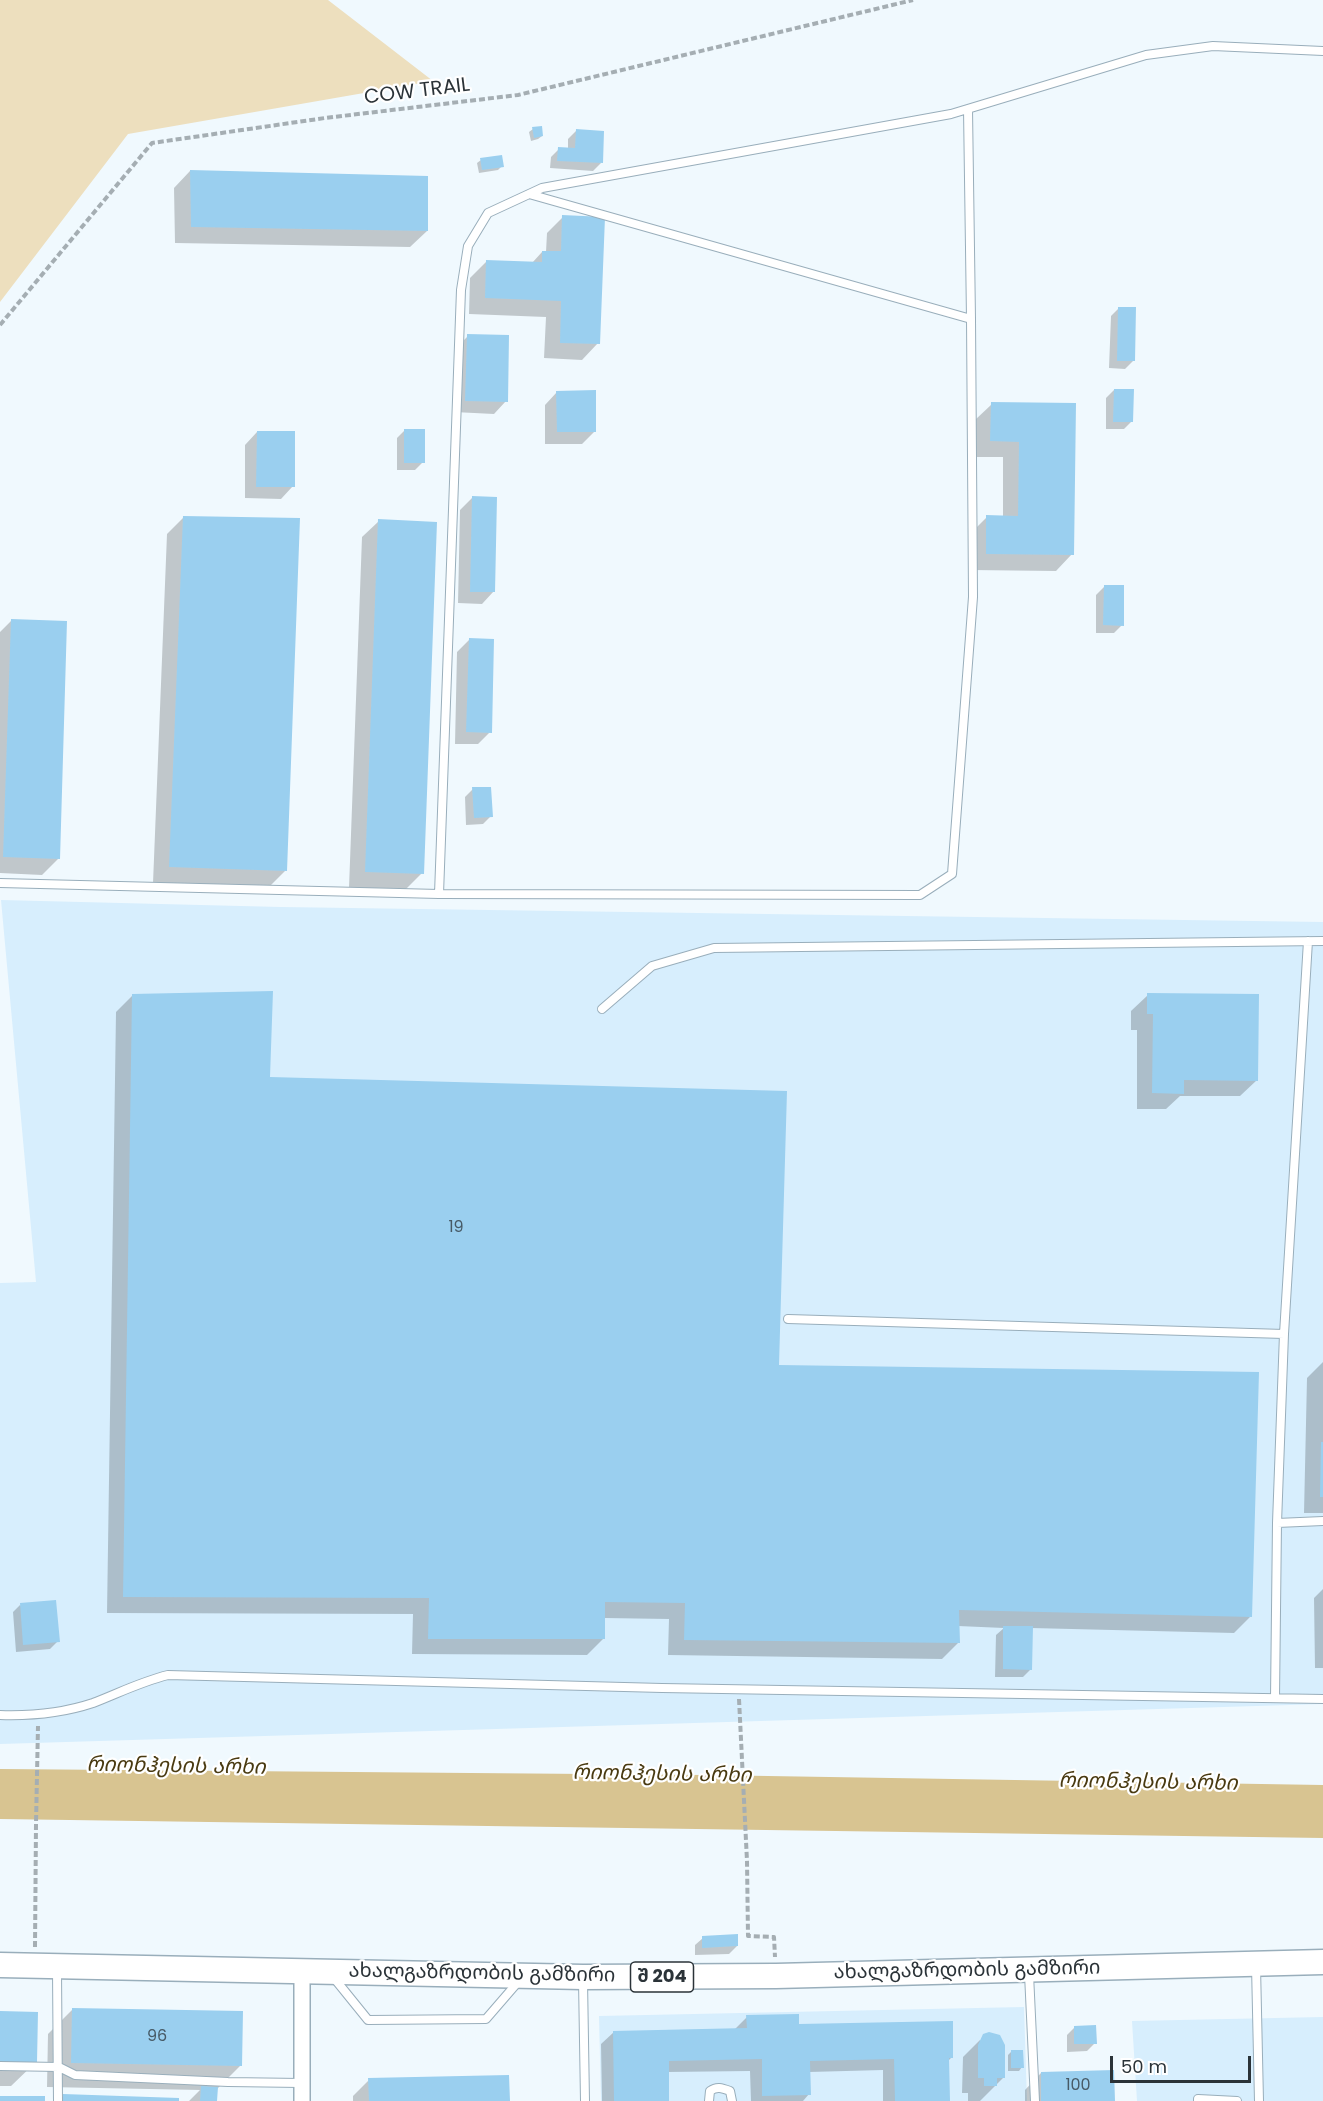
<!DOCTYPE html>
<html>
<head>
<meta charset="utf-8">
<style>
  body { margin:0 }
  #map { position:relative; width:1323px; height:2101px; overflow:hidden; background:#f0f9fe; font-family:Poppins,sans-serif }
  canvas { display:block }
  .scale { position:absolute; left:1110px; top:2056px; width:141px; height:27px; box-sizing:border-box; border:3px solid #2b3338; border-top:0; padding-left:8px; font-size:18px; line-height:21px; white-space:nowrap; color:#2b3338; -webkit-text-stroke:4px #fff; paint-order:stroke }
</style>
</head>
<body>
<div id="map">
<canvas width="1323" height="2101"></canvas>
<div class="scale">50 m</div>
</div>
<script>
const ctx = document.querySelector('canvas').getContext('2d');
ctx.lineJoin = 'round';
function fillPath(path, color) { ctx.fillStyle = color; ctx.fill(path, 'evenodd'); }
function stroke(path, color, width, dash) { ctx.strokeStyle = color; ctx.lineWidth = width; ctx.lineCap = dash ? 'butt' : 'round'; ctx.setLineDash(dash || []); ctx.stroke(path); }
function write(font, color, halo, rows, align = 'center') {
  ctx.font = font + ' Poppins,"Noto Sans Georgian",sans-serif'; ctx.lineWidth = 4.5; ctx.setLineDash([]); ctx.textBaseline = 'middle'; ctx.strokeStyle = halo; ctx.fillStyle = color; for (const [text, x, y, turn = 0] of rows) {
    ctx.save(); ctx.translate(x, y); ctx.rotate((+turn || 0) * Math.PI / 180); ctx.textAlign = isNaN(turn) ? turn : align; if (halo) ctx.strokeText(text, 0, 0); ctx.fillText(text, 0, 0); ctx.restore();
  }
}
fillPath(new Path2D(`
  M1,900L281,907L1323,922V1704L0,1744V1283L36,1282Z
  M1024,2007L1027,2101H601L599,2016Z
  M1323,2017V2101H1137L1132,2021Z`), '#d7eefd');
fillPath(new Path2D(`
  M0,0H328L433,81L128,134L0,302Z`), '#eddfbe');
fillPath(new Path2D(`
  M0,1769L706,1775L1323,1785V1838L0,1819Z`), '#d8c491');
fillPath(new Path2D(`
  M533,129L542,136L538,139L531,141L529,132Z
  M576,131L601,163L593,171L550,168L551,157L559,149H568V139Z
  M481,160L502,166L498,170L479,173L477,163Z
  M190,171L427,231L410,247L175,243L174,188Z
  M563,217L598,343L582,360L544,358L546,317L469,314L470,278L487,261L532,263L542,252H546L547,233Z
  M1119,308L1133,361L1125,369L1109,368L1111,316Z
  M468,336L506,401L494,414L454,412L456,348Z
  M1114,390L1132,421L1124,429H1106V398Z
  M557,392L595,431L582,444H545V405Z
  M992,404L1074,405L1072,554L1056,571L970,570L971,533L987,517H1003V457H975V420Z
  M405,430L423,462L415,470H397V438Z
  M257,432L293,486L281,499L245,498V445Z
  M472,498L494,591L482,604L458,603L460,510Z
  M183,518L285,871L269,887L153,883L167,534Z
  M379,521L422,873L406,889L349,888L362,537Z
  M1104,587L1122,625L1114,633H1096V595Z
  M11,621L59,858L42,875L0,873V632Z
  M470,639L490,732L478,744H455L457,652Z
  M473,789L491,816L483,824L466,825L465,797Z
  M133,995L268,1078L777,1366L1250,1617L1234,1633L1031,1628V1669L1023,1677H995L996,1635L1004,1628L958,1626L959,1642L942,1659L668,1655L669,1619L604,1618V1638L587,1655L412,1654L413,1614L107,1613L116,1012Z
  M1148,995L1257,1080L1240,1096H1180L1166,1109H1137V1030H1131V1011Z
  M1323,1362V1513H1304L1307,1378Z
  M1323,1589V1668H1315L1314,1598Z
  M20,1605L58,1641L50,1649L16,1652L13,1612Z
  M703,1938L737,1946L729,1954L695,1955V1945Z
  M73,2009L241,2065L216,2090V2101H189L200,2090L47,2087L48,2034Z
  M0,2013L36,2062L11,2086H0Z
  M747,2017L952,2057L948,2061L949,2101H883V2070L809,2072V2094L803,2101H751L750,2071L667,2072L668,2101H602L601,2044L614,2032L734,2030Z
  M1075,2027L1095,2043L1087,2051L1067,2052V2035Z
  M980,2040L1004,2077L980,2101H968V2093H962L963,2057Z
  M1012,2051L1022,2067L1019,2071H1008V2055Z
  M1041,2073L1114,2101H1025V2090Z
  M369,2080L508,2101H353V2096Z`), '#0003');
fillPath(new Path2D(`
  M542,126L543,136L534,138L532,127Z
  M576,129L604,131L603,163L557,161L558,147L575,148Z
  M502,155L504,167L482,170L480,158Z
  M190,170L428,176V231L191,227Z
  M562,215L605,217L600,344L560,343L561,301L485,298L486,260L542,262V251H561Z
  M1118,307H1136L1135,361H1117Z
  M467,334L509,335L508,402L465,401Z
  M1114,389H1134L1133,422H1113Z
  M596,390V432H557L556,391Z
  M991,402L1076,403L1074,555L986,554V515L1018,516L1019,442L990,441Z
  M404,429H425V463H404Z
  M257,431H295V487H256Z
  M472,496L497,497L495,592H470Z
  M183,516L300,518L287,871L169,867Z
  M378,519L437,522L424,874L365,872Z
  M1104,585H1124V626L1103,625Z
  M11,619L67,621L60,859L3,857Z
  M469,638L494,639L492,733L466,732Z
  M472,787H491L493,817L474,818Z
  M273,991L270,1077L787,1091L779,1365L1259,1372L1252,1617L959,1610L960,1643L684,1640L685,1603L605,1602V1639H428L429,1598L123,1597L132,994Z
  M1147,993L1259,994L1258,1081L1184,1080V1094L1152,1093L1153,1014H1147Z
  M1321,1442H1323V1497H1320Z
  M56,1600L60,1642L23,1645L20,1603Z
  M1003,1626H1033L1032,1670L1003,1669Z
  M738,1934V1946L702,1948V1936Z
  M72,2008L243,2011L242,2066L71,2063Z
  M0,2011L38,2012L37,2062H0Z
  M799,2014V2024L953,2021V2058H949L950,2101H895L894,2059L810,2061L811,2095L762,2096V2059L669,2061V2101H614L613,2031L747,2028L746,2015Z
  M1096,2025L1097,2044H1074V2026Z
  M989,2032L1000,2035L1005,2045V2078H997V2086H984V2078H978V2045L983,2034Z
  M1011,2050H1023L1024,2068H1011Z
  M1114,2070L1115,2101H1041V2072Z
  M509,2075L510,2101H369L368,2078Z
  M201,2086L218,2087L217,2101H200Z
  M63,2094L179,2098V2101H62Z
  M0,2096H45V2101H0Z`), '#9acfef');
const service = new Path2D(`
  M968,109L971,319
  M0,883L439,894L920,895L952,874L973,597L971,319L529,194
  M439,894L461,290L468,246L488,213L542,188L951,114L1146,55L1213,46L1323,51
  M1308,941L1284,1334L1277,1523L1323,1521
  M602,1009L652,966L714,948L1323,941
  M788,1319L1284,1334
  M1275,1698L1277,1523
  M0,1715C31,1716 63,1713 93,1703C119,1693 140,1682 168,1675L662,1688L1323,1699
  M1256,1966L1259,2101
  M57,1970L58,2101
  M1029,1974L1035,2101
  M334,1978L368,2020L486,2019L518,1982
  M583,1980L585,2101
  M0,2066L59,2067L75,2075L228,2082L301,2083
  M709,2101L710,2091C717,2086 722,2088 730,2091L732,2101
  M1198,2101V2099L1237,2101`);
const minor = new Path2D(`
  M302,1972V2101`);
const primary = new Path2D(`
  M0,1965L583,1977L776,1976L1323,1962`);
stroke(service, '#99aebb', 10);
stroke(minor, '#99aebb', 18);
stroke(primary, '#99aebb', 27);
stroke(new Path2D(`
  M0,325L152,143L325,118L518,95L913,0
  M739,1699L747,1861L748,1936L774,1937L775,1957
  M35,1947L36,1824L38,1726`), '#a5aeb3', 4, [6, 3]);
stroke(service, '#fff', 8);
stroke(minor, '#fff', 15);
stroke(primary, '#fff', 24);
write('16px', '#475a66', null, [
  ["19",456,1228],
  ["96",157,2037],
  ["100",1078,2086]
]);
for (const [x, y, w] of [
  [662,1977,63]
]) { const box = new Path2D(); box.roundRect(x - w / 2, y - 15, w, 30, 4.5); ctx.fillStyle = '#fff'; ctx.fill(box); stroke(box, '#2b3338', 1.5); }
write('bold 18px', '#2b3338', null, [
  ["შ 204",662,1977]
]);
write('20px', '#2b3338', '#fff', [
  ["COW TRAIL",417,92,-7],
  ["ახალგაზრდობის გამზირი",967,1971,-1],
  ["ახალგაზრდობის გამზირი",482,1974,1]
]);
write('italic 21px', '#493a11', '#fff', [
  ["რიონჰესის არხი",176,1767,1],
  ["რიონჰესის არხი",662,1775,1],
  ["რიონჰესის არხი",1148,1783,1]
]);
</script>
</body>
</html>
